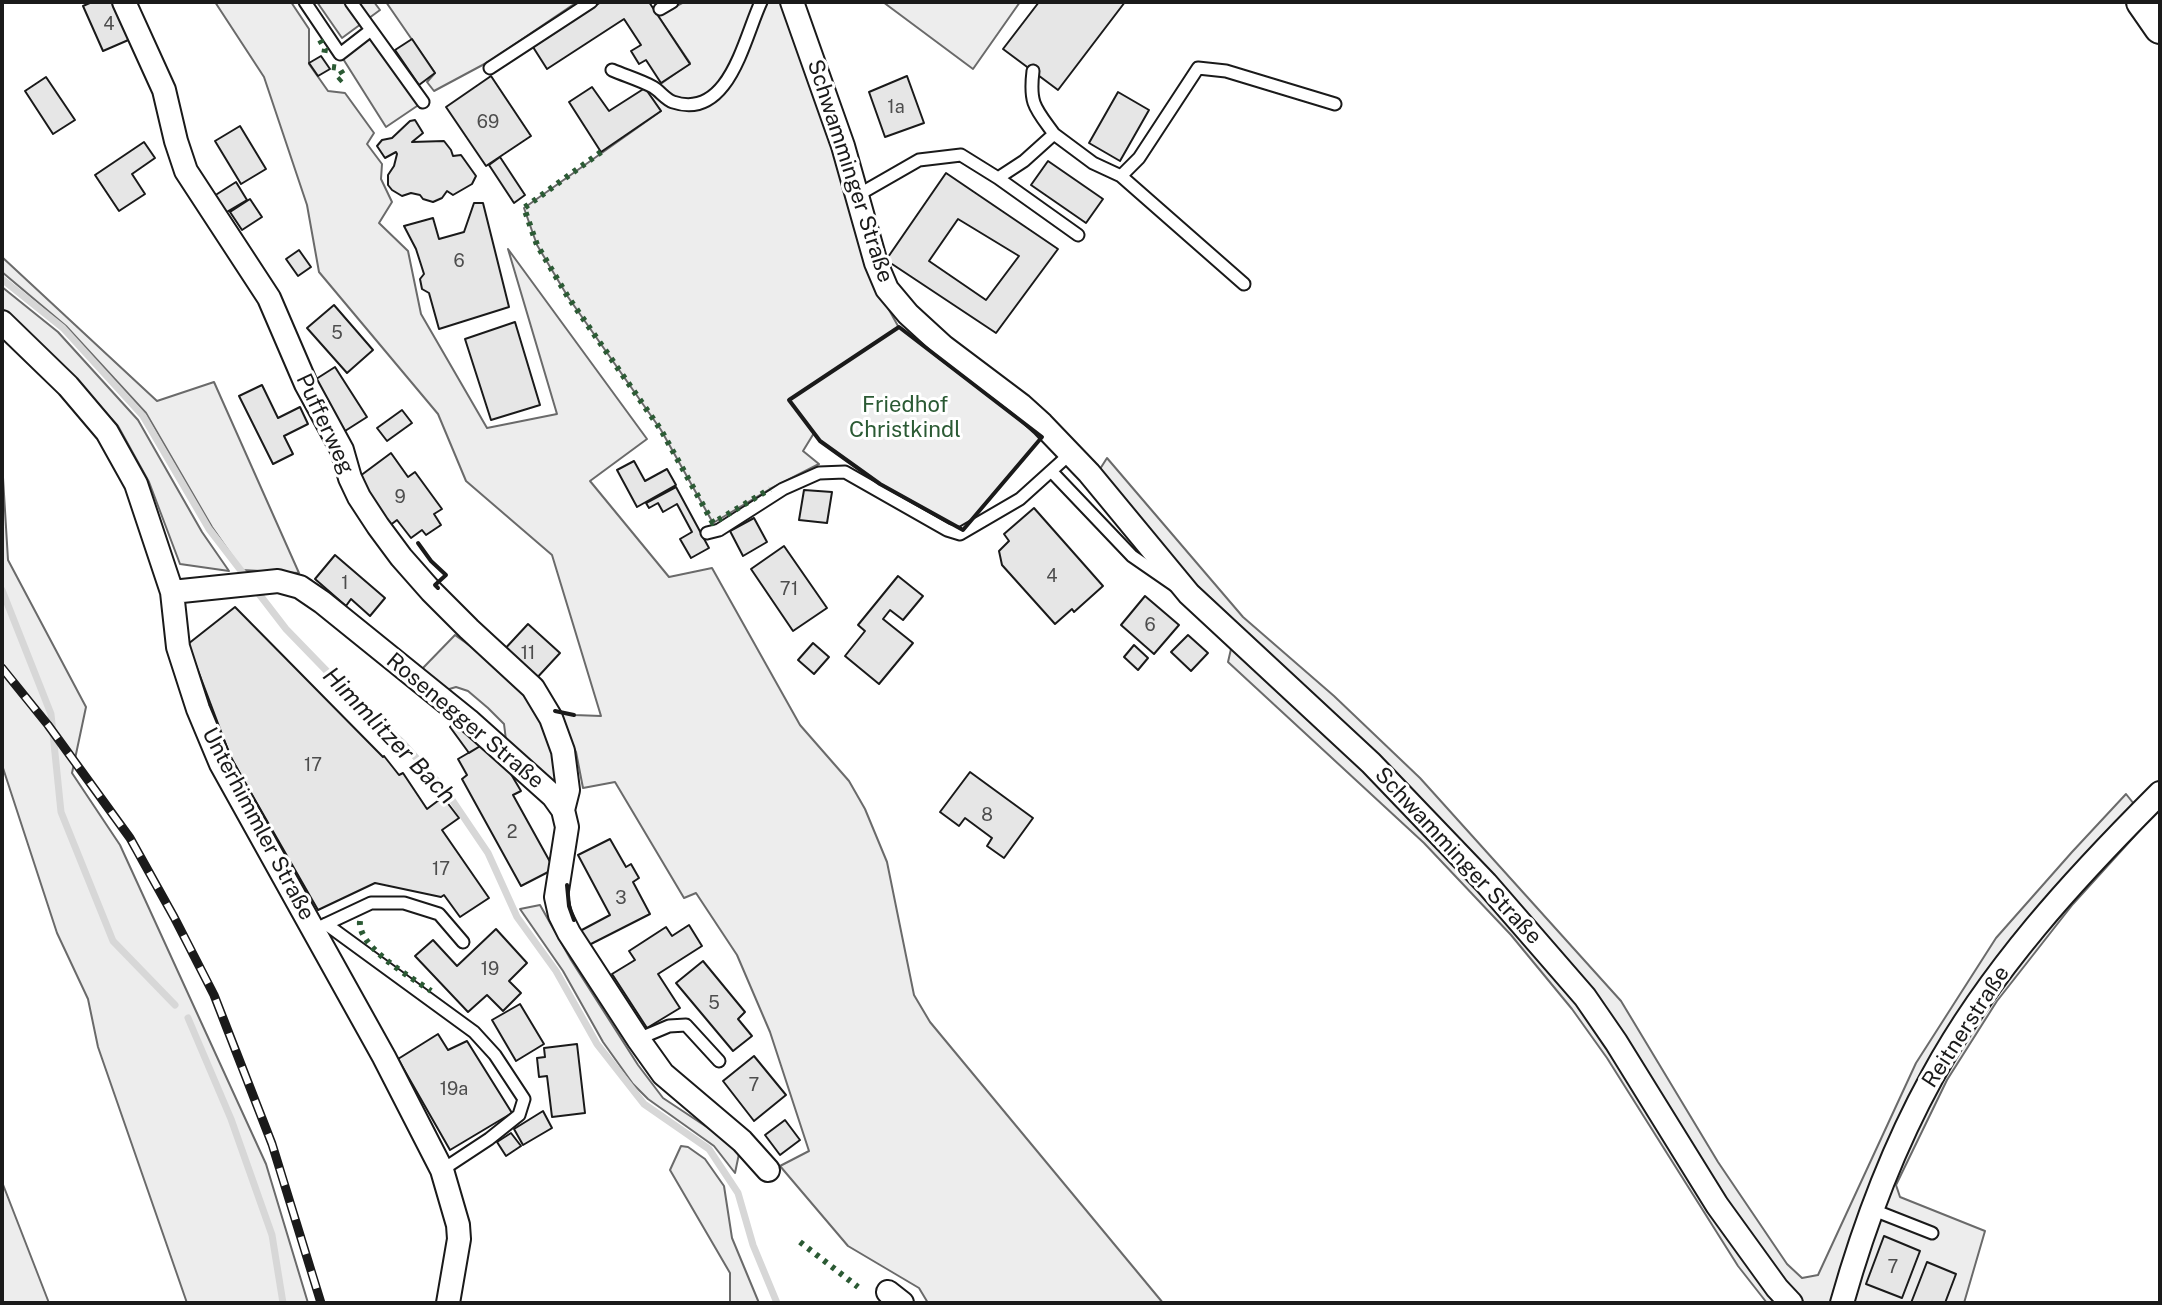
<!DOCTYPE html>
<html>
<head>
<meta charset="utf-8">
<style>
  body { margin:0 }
  #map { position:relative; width:2162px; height:1305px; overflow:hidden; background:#fff; font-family:"Public Sans",sans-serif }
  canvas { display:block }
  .frame { position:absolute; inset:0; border:4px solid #1a1a1a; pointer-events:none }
</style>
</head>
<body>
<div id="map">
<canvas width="2162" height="1305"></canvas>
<div class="frame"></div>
</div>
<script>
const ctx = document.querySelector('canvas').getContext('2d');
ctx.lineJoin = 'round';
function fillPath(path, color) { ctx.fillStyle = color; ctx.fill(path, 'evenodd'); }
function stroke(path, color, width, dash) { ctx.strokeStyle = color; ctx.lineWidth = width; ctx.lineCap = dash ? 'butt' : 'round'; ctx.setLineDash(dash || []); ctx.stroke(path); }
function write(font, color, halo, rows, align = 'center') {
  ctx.font = font + ' "Public Sans",sans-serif'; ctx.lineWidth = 6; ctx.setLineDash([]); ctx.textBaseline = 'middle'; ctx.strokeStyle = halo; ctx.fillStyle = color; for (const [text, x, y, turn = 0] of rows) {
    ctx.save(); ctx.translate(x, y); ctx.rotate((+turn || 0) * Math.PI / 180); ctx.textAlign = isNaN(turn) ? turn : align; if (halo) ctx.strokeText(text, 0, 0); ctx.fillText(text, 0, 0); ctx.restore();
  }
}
const built = new Path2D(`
  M215,2H291L309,29V64L328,91L345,93L374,133L367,144L382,164L381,179L392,202L379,223L408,251L421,314L487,428L557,414L508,249L647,439L590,481L669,577L712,568L800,725L849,781L865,809L887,862L914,995L930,1022L1163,1303H928L919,1288L848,1246L780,1166L809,1151L770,1032L737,955L696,893L684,898L615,782L583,788L576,752L555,711L574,715L601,716L552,555L466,481L438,414L319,272L307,205L264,77Z
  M317,2H374L380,10L342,38Z
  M386,2H577L490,61L434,91L427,82L435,73Z
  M684,2H785L827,127L863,251L877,288L898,326L1042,437L963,530L880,484L820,441L814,433L803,451L819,464L770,489L713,523L661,430L568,297L537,245L524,208L661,111L648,93L690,63L658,16Z
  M883,2H1020L973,69Z
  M371,30L423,102L386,127L340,54Z
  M2,257L157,401L214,382L299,573L242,570L212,527L146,413L66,326L2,272Z
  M2,287L58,332L138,420L202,532L229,571L180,564L149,482L118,426L73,378L2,310Z
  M1107,458L1243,617L1334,696L1420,778L1621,1001L1718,1162L1787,1264L1802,1278L1818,1275L1916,1063L1996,938L2072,852L2126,794L2134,804L2160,808L2073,904L1997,1001L1947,1080L1896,1185L1900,1197L1985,1231L1964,1303H1767L1738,1266L1607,1058L1572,1009L1511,935L1424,843L1228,662L1237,623L1189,578L1100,469Z
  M2,461L8,560L86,707L72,773L120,845L266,1164L308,1303H187L98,1047L88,999L57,933L2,765Z
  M455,635L473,648L483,651L534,702L551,737L559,789L506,740L504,724L488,708L468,691L456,687L446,690L421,670Z
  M540,905L571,960L638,1065L663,1098L740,1149L735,1173L714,1146L648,1099L633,1084L603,1042L563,971L520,909Z
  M681,1146L688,1147L705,1159L724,1186L732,1238L759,1303H730V1273L670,1170Z
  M2,1182L49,1303H2Z`);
fillPath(built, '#ededed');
stroke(built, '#6a6a6a', 2);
stroke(new Path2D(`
  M2,279L63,328L143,416L209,529L286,629L349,694L403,743L446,791L488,853L517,917L556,971L597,1044L644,1104L709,1149L738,1193L753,1245L777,1303
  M2,590L51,714L61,812L113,941L175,1005
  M188,1018L231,1119L272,1235L283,1303`), '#d7d7d7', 7);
const building = new Path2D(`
  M92,2H117L133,38L103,51L83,6Z
  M601,2H649L690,64L661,83L646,60L639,64L631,51L641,45L624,19L547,69L533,47Z
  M1039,2H1125L1058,90L1003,49Z
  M412,39L435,73L419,85L395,50Z
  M321,56L330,69L318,76L309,63Z
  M491,76L531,136L486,166L446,107Z
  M907,76L924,123L885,137L869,92Z
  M46,77L75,120L53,134L25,91Z
  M592,87L609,111L645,88L661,111L601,152L569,102Z
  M1118,92L1149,110L1120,161L1089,143Z
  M415,120L423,133L412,142L444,141L451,150L453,156L461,155L476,176L472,184L453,195L447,191L442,198L433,202L423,199L420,195L411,193L402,196L392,190L388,185V175L394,166L397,154L396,152L385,158L377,146L382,140L392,138L410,121Z
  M240,126L266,169L241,184L215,141Z
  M144,142L155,158L132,174L145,194L119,211L95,175Z
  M500,157L525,195L514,203L489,165Z
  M1048,161L1103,199L1086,223L1031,185Z
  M946,173L1058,249L996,333L886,260ZM958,219L1019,256L986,300L929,261Z
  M236,182L247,200L225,213L214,196Z
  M250,199L262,217L242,230L230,212Z
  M474,203H483L509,307L439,329L429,293L422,289L420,279L424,274L416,249L404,226L433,218L439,239L464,232Z
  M299,250L311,267L298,276L286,259Z
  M334,305L373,350L347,373L307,328Z
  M515,322L540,405L491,420L465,339Z
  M335,367L367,417L345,431L313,381Z
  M262,385L278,418L300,407L308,424L284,436L293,454L273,464L239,396Z
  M402,410L412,423L387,441L377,428Z
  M391,453L408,477L415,472L442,509L434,514L441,525L426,535L422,530L411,538L397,520L389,526L356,479Z
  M634,461L645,481L667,469L676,485L637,507L617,470Z
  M676,487L709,548L691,558L680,539L692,532L677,504L663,512L658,503L649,508L646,503Z
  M804,490L832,492L827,523L799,520Z
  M1034,508L1103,586L1074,612L1072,609L1055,624L1002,565L999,551L1009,541L1004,534Z
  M754,518L767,542L743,556L730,531Z
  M784,546L827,608L793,631L751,569Z
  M335,555L385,598L370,616L351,599L346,606L315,579Z
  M898,576L923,596L903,620L890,610L883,619L913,643L879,684L845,656L865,631L858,625Z
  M1145,596L1179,625L1154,654L1121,625Z
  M235,607L383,757L384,756L399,775L403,773L427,809L443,797L459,818L442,830L489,898L460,917L444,895L441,897L375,883L318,910L231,758L188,644Z
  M528,624L560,653L534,681L502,652Z
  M1188,635L1208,653L1191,671L1171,652Z
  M813,643L829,657L814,674L798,660Z
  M1134,645L1148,658L1138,670L1124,657Z
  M455,722L482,745L469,753L450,727Z
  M482,745L508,769L521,791L513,795L554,869L521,886L462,779L467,775L458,759Z
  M970,772L1033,818L1004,858L987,846L992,838L965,818L959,826L940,812Z
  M610,839L626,867L631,864L639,878L633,882L650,914L589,945L580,931L610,915L578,855Z
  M689,925L702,946L658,974L680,1008L647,1028L612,974L635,960L629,951L666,927L672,936Z
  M496,929L527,963L509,981L521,993L503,1011L487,995L468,1012L415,956L433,940L457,966Z
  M703,961L745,1012L738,1019L752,1036L733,1051L676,983Z
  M520,1004L544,1044L516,1061L492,1020Z
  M438,1034L448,1050L467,1041L512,1113L450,1150L398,1059Z
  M577,1044L585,1113L552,1117L547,1076L539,1077L537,1058L545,1057L544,1048Z
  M754,1056L786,1095L754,1121L723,1081Z
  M543,1111L552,1128L523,1145L514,1129Z
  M785,1120L800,1140L780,1155L765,1135Z
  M511,1133L521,1146L506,1156L497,1142Z
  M1884,1236L1920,1251L1902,1298L1866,1284Z
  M1927,1262L1956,1274L1945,1303H1911Z`);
fillPath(building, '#e6e6e6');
stroke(building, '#1a1a1a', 2);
const lane = new Path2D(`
  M305,2L340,54L371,30
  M351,2L423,102
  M660,9L672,2
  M490,68L591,2
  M612,70C626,76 640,80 653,87C660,91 665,99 673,102C729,121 744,38 761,2
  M1054,134L1093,163L1121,176L1139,158L1198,68L1226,71L1335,104
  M1121,176L1244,284
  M998,178L1024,161L1054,134C1035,108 1029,104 1033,71
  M858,195L919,160L961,155L998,178L1078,235
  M1052,472L1132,556L1174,585
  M707,533L719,530L783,489L819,473L845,472L947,530L960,534L1020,499L1071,453
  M326,924L474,1032L495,1055L524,1099L519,1115L489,1139L442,1170
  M322,926L371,903H404L439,914L463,942
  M638,1039L669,1026L686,1025L719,1061
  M1871,1209L1932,1233`);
const street = new Path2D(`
  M124,2L164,90L176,141L186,171L269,298L306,384L342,450L350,478L359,497L378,526L401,557L431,591L469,629L533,688L551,718L563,751L568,790L563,810
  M792,2L843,146L876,263L887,289L908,314L944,347L1021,405L1042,424L1089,473L1189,594L1371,763L1486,883L1585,997L1616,1042L1717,1205L1777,1288L1791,1303
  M2,322L68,386L107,432L136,484L172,592L178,647L198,709L221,764L384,1057L442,1170L458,1225L459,1239L448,1303
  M172,592L278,581L300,587L322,602L468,720L553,796L563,810L567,827L556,897L560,915L569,933L638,1039L663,1074L742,1141L768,1170
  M888,1292L902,1303
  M1842,1303C1864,1225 1893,1148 1932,1077C1990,970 2074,879 2160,793`);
const secondary = new Path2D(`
  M2142,2L2160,28`);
stroke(lane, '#1a1a1a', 15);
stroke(street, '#1a1a1a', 26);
stroke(secondary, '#1a1a1a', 34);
stroke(lane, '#fff', 11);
stroke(street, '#fff', 22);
stroke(secondary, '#fff', 30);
const rail = new Path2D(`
  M2,668L48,725L130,838L174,917L214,995L272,1144L321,1303`);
stroke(rail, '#1a1a1a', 9);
stroke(rail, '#fff', 6, [18]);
stroke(new Path2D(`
  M320,40L325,49L324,55
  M332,67L339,68L344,76L334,85
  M601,152L524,208L537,245L568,297L661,430L713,523L770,489
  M360,921C357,947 411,977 431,991
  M800,1242L858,1287`), '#2b5a34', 6, [4, 6]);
stroke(new Path2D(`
  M899,327L1042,437L963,530L880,484L820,441L789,400Z
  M418,543L431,561L446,575L435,585L438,588
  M555,711L574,715
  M567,885L569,906L574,920`), '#1a1a1a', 4);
write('18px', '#4d4d4d', null, [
  ["4",109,24],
  ["1a",896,107],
  ["69",488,122],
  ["6",459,261],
  ["5",337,333],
  ["9",400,497],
  ["4",1052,576],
  ["1",345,583],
  ["71",789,589],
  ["6",1150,625],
  ["11",528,653],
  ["17",313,765],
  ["8",987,815],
  ["2",512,832],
  ["17",441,869],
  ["3",621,898],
  ["19",490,969],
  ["5",714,1003],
  ["7",754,1085],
  ["19a",454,1089],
  ["7",1893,1267]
]);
write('22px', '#1a1a1a', '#fff', [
  ["Schwamminger Straße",850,171,72],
  ["Pufferweg",325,424,65],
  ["Rosenegger Straße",465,721,40],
  ["Unterhimmler Straße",258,824,62],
  ["Schwamminger Straße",1458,856,47],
  ["Reitnerstraße",1966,1027,-57]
]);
write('22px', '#2b5a34', '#fff', [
  ["Friedhof",905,405],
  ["Christkindl",905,430]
]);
write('italic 24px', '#1a1a1a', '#fff', [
  ["Himmlitzer Bach",389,736,46]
]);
</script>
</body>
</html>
